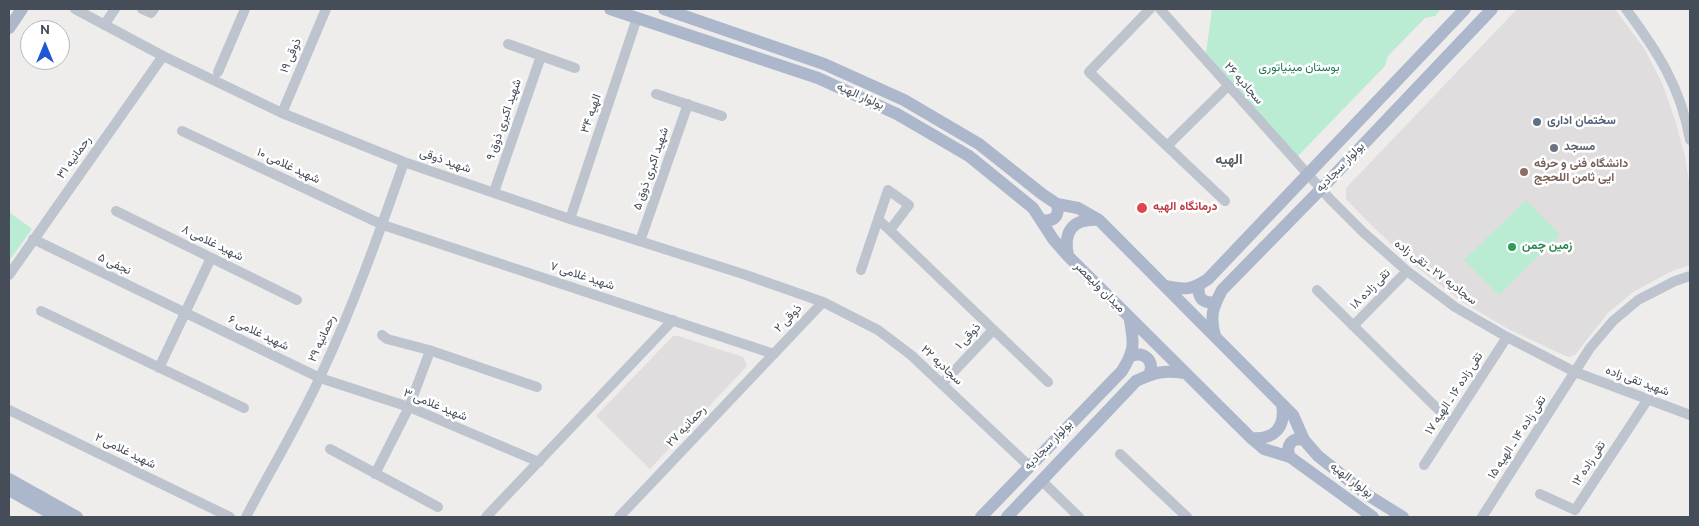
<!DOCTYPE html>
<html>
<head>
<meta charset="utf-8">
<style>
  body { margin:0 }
  #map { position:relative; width:1699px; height:526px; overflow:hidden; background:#efecec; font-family:Overpass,sans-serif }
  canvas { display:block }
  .frame { position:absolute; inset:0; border:10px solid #454d59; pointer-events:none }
  .north { position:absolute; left:20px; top:20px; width:50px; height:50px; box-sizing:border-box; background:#fff; border:1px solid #b5b8bd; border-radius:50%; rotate:0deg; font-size:14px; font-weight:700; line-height:20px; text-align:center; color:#454d59 }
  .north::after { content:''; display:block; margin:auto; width:18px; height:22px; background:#1e56d6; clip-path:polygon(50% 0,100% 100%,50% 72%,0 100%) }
</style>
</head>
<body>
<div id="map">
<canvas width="1699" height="526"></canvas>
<div class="frame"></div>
<div class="north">N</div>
</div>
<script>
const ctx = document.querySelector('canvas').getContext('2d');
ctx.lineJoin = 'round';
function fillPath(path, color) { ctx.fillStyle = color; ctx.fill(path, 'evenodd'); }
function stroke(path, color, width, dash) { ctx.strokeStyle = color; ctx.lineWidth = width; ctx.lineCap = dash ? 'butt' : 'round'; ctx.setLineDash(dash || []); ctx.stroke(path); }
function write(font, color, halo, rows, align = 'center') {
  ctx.font = font + ' Overpass,Vazirmatn,sans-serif'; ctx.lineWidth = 5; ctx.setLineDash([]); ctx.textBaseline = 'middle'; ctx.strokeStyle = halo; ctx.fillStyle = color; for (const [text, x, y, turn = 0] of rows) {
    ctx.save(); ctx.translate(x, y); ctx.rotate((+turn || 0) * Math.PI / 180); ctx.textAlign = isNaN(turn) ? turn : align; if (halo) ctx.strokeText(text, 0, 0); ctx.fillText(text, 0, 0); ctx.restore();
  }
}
fillPath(new Path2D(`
  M1517,9H1615L1644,48L1662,83L1676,123L1685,156L1690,188V265L1672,271L1633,292L1607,314L1575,355L1568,357L1508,329L1461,301L1414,265L1371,225L1346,199V188Z
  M673,336H678L743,357L747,366L650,469L596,416Z`), '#e0ddde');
fillPath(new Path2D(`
  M1212,9H1441L1435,16L1425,18L1388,56L1385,66L1297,157L1206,53Z
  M1526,200L1560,235L1499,295L1464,260Z
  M9,212L32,229L9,261Z`), '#baecd4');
stroke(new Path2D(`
  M75,9L163,56L282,113L404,162L570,219L743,274L823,302L878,330L911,355L1029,466
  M142,9L151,13L154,9
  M1150,9L1089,72L1225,201
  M1160,9L1330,199L1363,232L1407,271L1455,307L1507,337L1575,372L1690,415
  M1626,9C1657,51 1681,87 1690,140
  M104,25L115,9
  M508,44L575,68
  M218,72L245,9
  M656,94L722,116
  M282,113L326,9
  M182,131L383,225L774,354
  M1167,146L1228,86
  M494,192L541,56
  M116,211L297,300
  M570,219L637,18
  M878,219L1048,382
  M33,239L320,378L409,407L539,462
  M640,241L688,104
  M861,270L888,190L909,205L890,230
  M9,275L163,56
  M1317,290L1451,422
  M41,311L244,408
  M1353,326L1407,271
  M382,335L387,339L429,350L537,387
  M159,368L211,258
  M942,384L993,330
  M9,410L230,517
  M330,449L438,507
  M1120,454L1187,517
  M1424,465L1507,337
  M375,474L409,407L430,351
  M1042,481L1079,517
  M1540,494L1575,510L1648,399
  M246,517C270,471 298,425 320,377C353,307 379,234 404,162
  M486,517L673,320
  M619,517L823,302
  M1482,517L1590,348L1613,321L1638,300L1675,281L1690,276`), '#bdc4ce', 10);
stroke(new Path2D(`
  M610,9L818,78L897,114L969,156L1033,208L1053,239L1068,256L1251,438L1264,449L1290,457L1373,517
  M664,9L824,64L904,100L979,144L1042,194L1057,204L1078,208L1099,220L1282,404L1293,415L1304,440L1318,456L1366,494L1403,517
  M9,28L22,9
  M1042,220C1054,222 1060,216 1057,204
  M1068,256C1063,232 1072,218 1099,220
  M1199,285C1197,298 1203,304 1215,302
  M1165,286C1185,290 1192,290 1208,279L1465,9
  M1215,336C1210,316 1212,309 1222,290L1321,189L1492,9
  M1131,356C1145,351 1155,361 1149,375
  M1251,438C1275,440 1286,427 1282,404
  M1290,457C1285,445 1292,437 1304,440
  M9,479L77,517
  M9,490L57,517
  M981,517L1122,371C1135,350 1134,344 1130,320
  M1007,517L1136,381C1155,372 1164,370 1185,373`), '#acb7cb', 12);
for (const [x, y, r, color] of [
  [1537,122,5,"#5c6f8a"],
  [1554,148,5,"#6b7280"],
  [1524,172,5,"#8d6e63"],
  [1142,208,6,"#e0444e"],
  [1512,247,5,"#2e9e5b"]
]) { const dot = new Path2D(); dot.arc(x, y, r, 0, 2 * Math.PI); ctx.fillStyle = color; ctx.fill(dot); stroke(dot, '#fff', 2); }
write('12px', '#454d59', '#fff', [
  ["ذوقی ۱۹",292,56,-67],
  ["سجادیه ۲۶",1243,84,48],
  ["بولوار الهیه",860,97,24],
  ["الهیه ۳۴",592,114,-71],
  ["شهید اکبری ذوق ۹",505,120,-71],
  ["رحمانیه ۳۱",75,158,-54],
  ["شهید ذوقی",445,162,19],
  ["شهید غلامی ۱۰",288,167,25],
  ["بولوار سجادیه",1341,168,-46],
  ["شهید اکبری ذوق ۵",652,169,-71],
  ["شهید غلامی ۸",212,244,26],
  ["نجفی ۵",114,265,26],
  ["سجادیه ۲۷ ـ تقی زاده",1435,273,37],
  ["شهید غلامی ۷",582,277,18],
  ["میدان ولیعصر",1099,288,45],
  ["تقی زاده ۱۸",1371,290,-45],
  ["ذوقی ۲",789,319,-46],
  ["شهید غلامی ۶",258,334,26],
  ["ذوقی ۱",969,337,-47],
  ["رحمانیه ۲۹",323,339,-66],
  ["سجادیه ۲۲",941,366,43],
  ["شهید تقی زاده",1637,382,20],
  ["تقی زاده ۱۶ ـ الهیه ۱۷",1455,394,-57],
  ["شهید غلامی ۳",435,406,22],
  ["رحمانیه ۲۷",687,427,-47],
  ["تقی زاده ۱۴ ـ الهیه ۱۵",1518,438,-57],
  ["بولوار سجادیه",1049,446,-46],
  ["شهید غلامی ۲",125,452,26],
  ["تقی زاده ۱۲",1590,464,-57],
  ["بولوار الهیه",1351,481,37]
]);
write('12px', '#197754', '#fff', [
  ["بوستان مینیاتوری",1299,69]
]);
write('bold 12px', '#4e5e75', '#fff', [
  ["سختمان اداری",1547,122]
], 'left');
write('bold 12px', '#5b616d', '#fff', [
  ["مسجد",1564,148]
], 'left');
write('bold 12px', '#785e54', '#fff', [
  ["دانشگاه فنی و حرفه",1534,165],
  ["ایی ثامن اللحجج",1534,179]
], 'left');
write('bold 12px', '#be3a42', '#fff', [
  ["درمانگاه الهیه",1153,208]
], 'left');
write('bold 12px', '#27864d', '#fff', [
  ["زمین چمن",1522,247]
], 'left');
write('bold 14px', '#595b61', '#fff', [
  ["الهیه",1229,161]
]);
</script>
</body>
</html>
